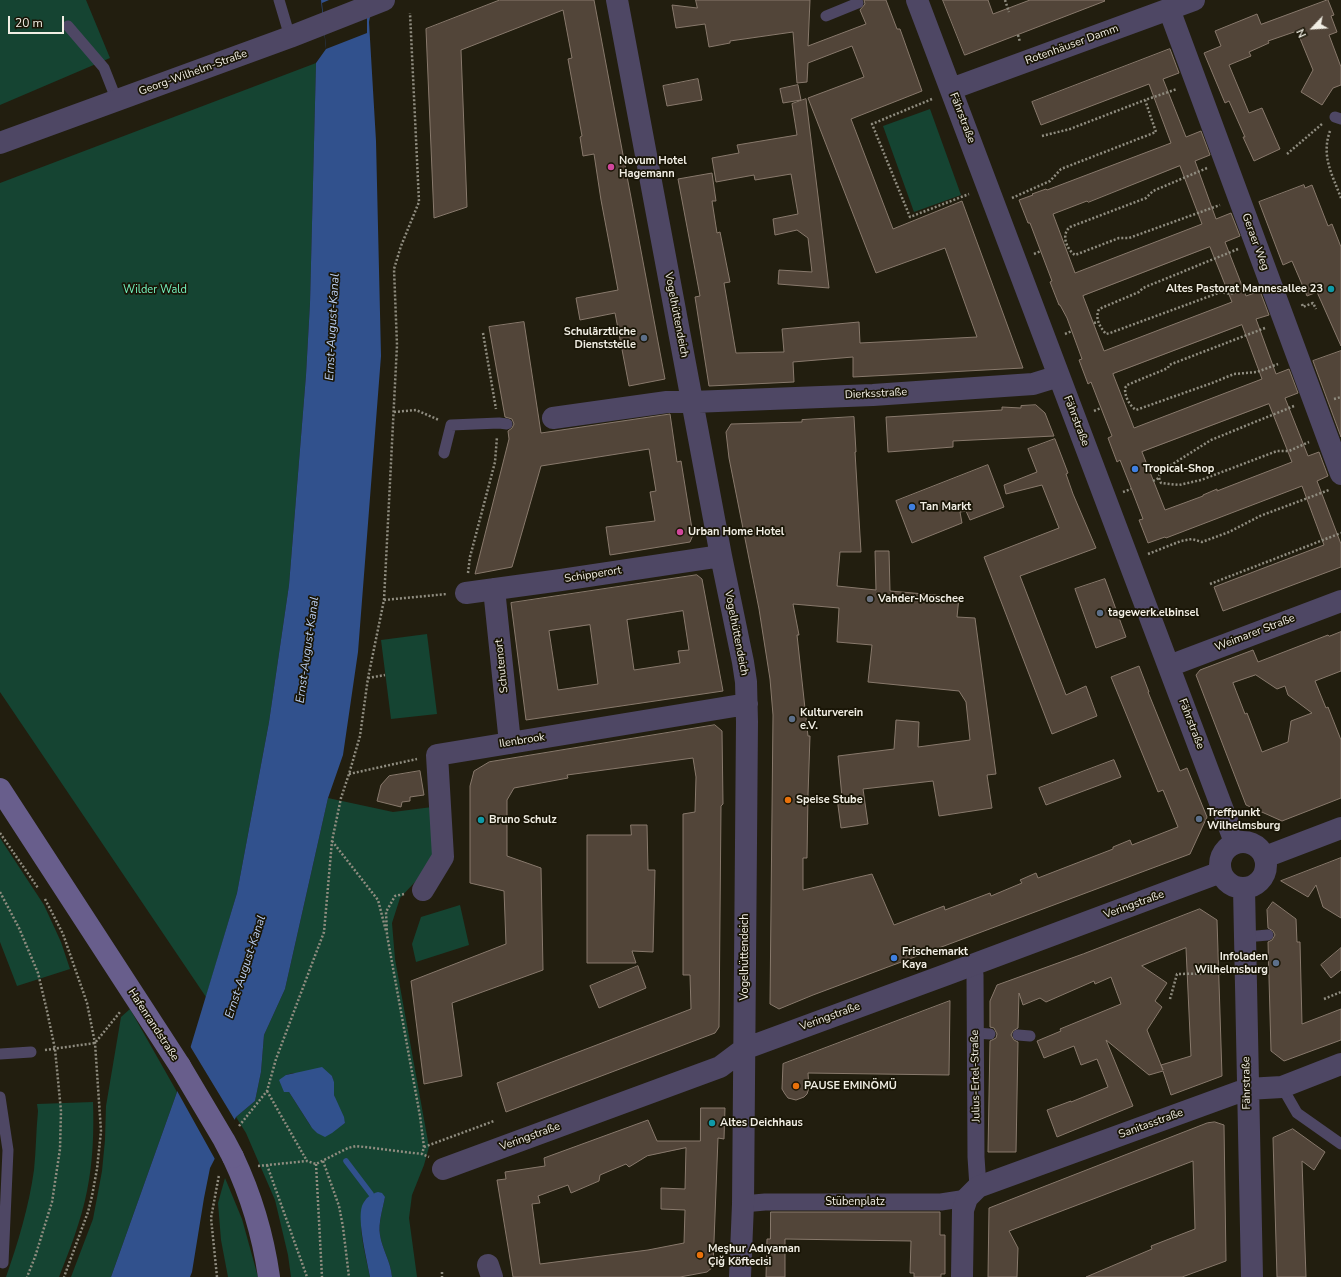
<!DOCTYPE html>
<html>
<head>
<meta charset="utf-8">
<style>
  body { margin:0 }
  #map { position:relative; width:1341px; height:1277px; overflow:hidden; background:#221e0f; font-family:"Nunito Sans",sans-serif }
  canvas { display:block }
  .north { position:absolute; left:1293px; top:8px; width:40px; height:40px; -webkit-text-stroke:3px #191506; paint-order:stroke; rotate:245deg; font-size:11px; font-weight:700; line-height:16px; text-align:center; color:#f1eee4 }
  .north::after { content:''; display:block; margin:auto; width:14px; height:18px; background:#f1eee4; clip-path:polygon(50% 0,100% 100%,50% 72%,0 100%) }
  .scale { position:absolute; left:8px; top:16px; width:56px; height:18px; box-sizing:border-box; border:2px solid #f1eee4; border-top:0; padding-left:5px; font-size:12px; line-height:14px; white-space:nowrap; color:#f1eee4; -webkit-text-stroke:3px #191506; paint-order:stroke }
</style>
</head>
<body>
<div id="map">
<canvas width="1341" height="1277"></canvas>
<div class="north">N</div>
<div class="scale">20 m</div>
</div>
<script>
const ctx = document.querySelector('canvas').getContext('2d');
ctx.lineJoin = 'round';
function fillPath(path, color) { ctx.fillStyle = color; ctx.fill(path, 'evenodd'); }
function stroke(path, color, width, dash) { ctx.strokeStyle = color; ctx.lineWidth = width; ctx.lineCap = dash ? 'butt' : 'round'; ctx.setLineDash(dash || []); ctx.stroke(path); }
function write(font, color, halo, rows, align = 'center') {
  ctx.font = font + ' "Nunito Sans",sans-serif'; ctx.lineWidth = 3.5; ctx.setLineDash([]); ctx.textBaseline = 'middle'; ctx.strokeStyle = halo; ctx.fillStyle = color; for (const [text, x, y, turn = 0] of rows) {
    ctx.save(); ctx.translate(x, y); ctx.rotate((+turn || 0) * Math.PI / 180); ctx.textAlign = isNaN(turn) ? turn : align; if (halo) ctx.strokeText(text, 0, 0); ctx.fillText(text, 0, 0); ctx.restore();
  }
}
fillPath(new Path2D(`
  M0,0H86L110,58L0,105Z
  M316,63L310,303L306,375L289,585L269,722L237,893L206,997L0,692V183Z
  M930,109L961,195L914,212L883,126Z
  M427,634L437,714L391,719L381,640Z
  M328,798L393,812L448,805L450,853L414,883L400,898L392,923L395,959L429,1147L424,1165L412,1195L409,1218L417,1277H392C391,1262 382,1249 380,1235C378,1223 383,1208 385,1197L365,1200C355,1220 366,1256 370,1277H291L288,1255L275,1200L246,1133L236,1117L255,1101L261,1072L264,1035L285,989ZM293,1073L332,1076C335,1084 332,1088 334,1095C336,1105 343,1113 345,1123L338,1128L317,1133L310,1125L289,1092L286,1075Z
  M0,838L44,905L61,942L70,969L17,986L0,942Z
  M460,905L469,945L416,962L412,944L421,917Z
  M130,1009L177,1092L111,1277H71L93,1219L102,1171L105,1140L106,1106L121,1017Z
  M93,1102C94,1132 93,1162 87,1191C81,1221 70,1249 59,1277H6C18,1243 29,1206 34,1170C36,1151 36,1131 38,1111L37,1104Z
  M225,1178L242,1219L258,1277H228L221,1240L218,1203Z`), '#154432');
fillPath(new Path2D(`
  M321,0H373L369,22L376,141L381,356L358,652L343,755L328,798L285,989L264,1035L261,1072L255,1101L236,1117L210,1168L204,1198L192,1272L190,1277H111L177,1092L237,893L269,722L289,585L306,375L310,303L316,63L326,49Z
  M322,1067L332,1076L334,1082V1095L344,1117L345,1123L332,1133L325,1137L317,1133L312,1128L289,1092H284L279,1080L286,1075Z
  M378,1192L382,1193L385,1197C383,1208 378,1223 380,1235C382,1249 391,1262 392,1277H370C367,1260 357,1221 362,1206C365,1198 371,1194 378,1192Z`), '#31518d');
fillPath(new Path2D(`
  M329,0H367V33L326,49L322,3Z
  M190,1046L236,1122L216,1161L176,1089Z`), '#221e0f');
stroke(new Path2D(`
  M346,1161L371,1194`), '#31518d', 5.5);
const building = new Path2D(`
  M500,0H594L665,379L629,386L615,313L580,320L576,298L618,290L601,200L594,154L583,156L580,137L582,136L568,59L572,58L563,10L461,50L467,207L434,218L426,29Z
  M696,0H810L808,46L866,24L860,10L865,4L864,0H886L897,29H900L922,91L851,119L893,229L962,201L1023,368L853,377V357L793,362L794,382L709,386L695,297L700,296L678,179L712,173L716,201H712L717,233L720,232L730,282L724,283L736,353L784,352L782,329L859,322L860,343L977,337L945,248L876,273L808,98L864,77L852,46L808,63L807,82L797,83L793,32L730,41V43L709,47L705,24L676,28L672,5L697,8Z
  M943,0H988L993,14L1030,0H1104L1105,1L965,55Z
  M1328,0L1334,15L1331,16L1337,32L1329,35L1341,67V85L1333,88L1322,105L1301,92L1313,70L1297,31L1268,41L1269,43L1249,52L1251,56L1229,65L1249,113L1262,108L1280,149L1254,161L1243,137H1245L1229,101L1225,103L1204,53L1221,46L1215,31L1257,14L1261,24Z
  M1170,49L1179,73L1163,79L1186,137L1201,131L1210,155L1195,161L1216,219L1231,213L1240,236L1225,242L1246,296L1260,291L1269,315L1256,319L1276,374L1289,369L1298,393L1285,398L1308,456L1319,452L1328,476L1317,481L1341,544V567L1223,611L1214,587L1324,545L1302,486L1166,538L1165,537L1148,543L1139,520L1143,519L1130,485L1120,460L1117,462L1108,438L1112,436L1103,413L1091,382L1088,384L1079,360L1082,359L1067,318L1060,305H1059L1050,282L1052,281L1030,223H1028L1019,200L1033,195L1032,194L1046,189L1047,190L1171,143L1149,84L1041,125L1032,102ZM1180,166L1202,224L1075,273L1053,214L1087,201L1088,202ZM1210,247L1232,302L1104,351L1083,296ZM1242,325L1262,379L1134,428L1113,374ZM1269,404L1292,462L1217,491V489L1203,495V496L1165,510L1142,452Z
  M698,79L702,100L667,106L663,86Z
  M798,85L801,100L783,103L780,89Z
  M806,99L820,212L829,288L778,284L779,270L812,272L808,238L797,230L775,235L773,219L798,214L791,174L755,180L754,175L716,182L712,158L739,153L737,145L797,135L792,104Z
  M1304,185L1305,188L1312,185L1328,226L1332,224L1341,247V346L1317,292L1307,296L1292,261L1283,265L1259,202Z
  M524,322L541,433L670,414L677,462L681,461L693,535L690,542L610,555L606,527L655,521L650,492L656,491L649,449L541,466L512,567L475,574L509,439L508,431L512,428L514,424L512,419L505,417L489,327Z
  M1341,351V437L1313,361Z
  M1036,405L1045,413L1054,436L953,441V447L888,452L886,417L1002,410V407L1021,408V406Z
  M854,417L856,452H855L861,552H840L837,586L876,590L875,551H889L890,591L959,597L957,617L975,618L996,774L987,775L992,808L939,816L933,781L863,789L868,824L841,828L837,798L842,797L838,756L894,749L896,720L919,722L918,747L970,740L966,702L959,691L868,682L872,645L837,642L839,608L793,604L799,635H797L808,736H810L808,795L807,858H803V890L872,874L894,925L944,906L945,910L990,893L991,896L1022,883L1020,880L1036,873L1038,878L1113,849V847L1130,840L1132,845L1178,827L1163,790L1158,792L1111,677L1139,666L1149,692H1148L1180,771L1187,768L1207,817L1190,854L813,995L779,1009L770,1004L773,715L770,679L759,609L729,458L726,432L731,424L802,422V420Z
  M1055,439L1068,473L1066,474L1073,494L1096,548L1020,576L1066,695L1086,686L1097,716L1052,734L984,557L1059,528L1042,485L1006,494L1004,485L1037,472L1028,449Z
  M988,465L1004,507L970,520L966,511L960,512L962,523L912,543L896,501Z
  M697,575L702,579L723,691L526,720L511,603ZM683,611L689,650L678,651L680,663L634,670L627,620ZM590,625L598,684L558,690L549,631Z
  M1105,579L1126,637L1096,648L1075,589Z
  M1341,632V671L1315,681L1326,708L1328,707L1341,740V798L1282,821L1246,805L1196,675L1200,670L1253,650L1258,662L1328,635L1329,636ZM1256,675L1277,689L1285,686L1288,695L1312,713L1291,721L1288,742L1262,752L1247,713L1245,714L1233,683Z
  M715,725L722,731L723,804L721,806L719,1027L715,1033L506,1112L497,1083L691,1009L690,975H683V814L695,812L696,777L693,758L567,775L568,778L514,788L507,800V856L541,868L543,970L452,1003L462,1076L424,1084L411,981L506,944L504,891L470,883V786L474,771L489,762Z
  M1114,760L1121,777L1046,805L1039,788Z
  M420,771L424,795L410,797V801L402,802L401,807L377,801L381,785L389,776Z
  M631,825H647L648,870H655L653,952L632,951L636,963H587V835H631Z
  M1341,858V918L1323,907L1316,885L1308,897L1281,881Z
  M1273,902L1296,919L1297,942H1300L1302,1024L1341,1009V1040L1284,1061L1271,1051L1268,942L1272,940L1275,935L1273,931L1268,928L1267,910Z
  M1200,909L1217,920L1222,1076L1171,1095L1163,1071L1149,1075L1106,1040L1133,1106L1057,1137L1047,1110L1071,1101V1102L1108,1087L1097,1059L1081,1065L1074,1046L1044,1058L1037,1041L1061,1031L1060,1029L1121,1004L1111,977L1095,984L1094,981L1046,1002L1040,998L1023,1005L1019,993L1018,1028L1013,1031L1011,1035L1014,1040L1018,1042L1016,1152H988L990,1041L996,1038L997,1034L994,1028L990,1027V1001L997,985L1083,954ZM1186,948L1191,1056L1161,1065L1163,1070L1147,1030L1162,1007L1155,1001L1167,983L1142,966Z
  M1341,948V970L1331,978L1321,965Z
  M638,966L646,988L599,1008L590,986Z
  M950,1001L949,1075L808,1073L809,1088L807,1094L804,1097L796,1100L788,1098L785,1094L782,1089L783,1064Z
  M701,1108H725L724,1139L718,1138L713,1267L707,1272L680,1277H513L497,1180L506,1179L505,1172L545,1166L544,1158L648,1120L657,1141H700ZM686,1148L685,1189L661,1188V1209L685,1210L684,1243L648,1250L540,1264L532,1204L540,1203L538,1196L568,1185L571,1193L599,1181L600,1175L626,1164L629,1167L647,1156Z
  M1215,1122L1224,1125L1226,1261L1182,1277H1086L1152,1249L1151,1246L1195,1229L1193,1161L1009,1231L1018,1248L1017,1277H988L989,1208L1207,1123Z
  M1293,1129L1325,1152L1314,1170L1302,1161L1306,1277H1277L1273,1138Z
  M771,1212H940V1235H945V1274H941V1277H914V1273H910L911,1241L785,1239V1277H766L767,1239H770Z`);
fillPath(building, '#524539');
stroke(building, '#88796c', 1);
stroke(new Path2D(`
  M1005,0L1009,12
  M1018,35L1020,42
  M932,99L872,124L910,217L969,194
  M1330,131C1321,156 1332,174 1341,198
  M1042,136L1070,129L1145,100
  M1287,154L1322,124
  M1207,168L1153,191L1146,198L1070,227C1061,234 1066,249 1075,255L1119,238H1129L1220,205
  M1012,198L1050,181L1061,169L1156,132L1145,100L1177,89
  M1238,249L1143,288L1139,292L1099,309C1095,318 1099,326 1106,334L1110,333L1221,292L1230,294L1250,287
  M1034,254L1041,251
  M1302,304L1303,307L1313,303L1316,309
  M1094,323L1098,322
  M1265,328L1169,365L1168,368L1127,385L1125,388C1125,397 1129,405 1136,410L1212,383L1234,374L1257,372L1278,364
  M483,333L496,409
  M1065,334L1072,331
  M1334,399L1341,397
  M1294,406L1211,440L1160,472L1159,478L1161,483L1179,485L1201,480L1277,451H1289L1309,442
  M1094,411L1101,408
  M394,412L416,410L439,420
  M1153,481L1159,478
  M1123,492L1131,489
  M1148,554L1181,541L1192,539L1202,542L1229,532L1260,516L1329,490
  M468,573L470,557L495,462L497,437
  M1210,584L1341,533
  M384,600L447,594
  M368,678L385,675
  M349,774L417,759
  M0,833L38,888
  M332,841L378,900L386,931
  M0,892L19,928L38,973L47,1011L55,1049L61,1111L60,1149L52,1202L35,1257L27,1277
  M404,894L395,896L386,912L387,935L420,1116L424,1147L422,1154
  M45,899L63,934L87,1003L95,1043L101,1131L97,1169L92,1196L88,1212L64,1277
  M1170,999L1177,974L1227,973
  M1324,999L1341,992
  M45,1050L95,1043L120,1012
  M267,1091L307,1161
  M239,1126L267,1091L276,1059L324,932L332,841L341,798L349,774L360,736L368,678L384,600L397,345L394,269L401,246L419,202L410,13
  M424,1147L494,1121
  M323,1161L339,1206L343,1227L349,1277
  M316,1164L322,1277
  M267,1165L307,1277
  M258,1166L307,1161L316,1164L348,1148L356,1146L422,1154L429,1157
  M442,1272V1277
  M217,1277L211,1218L219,1175`), '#908d80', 2.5, [2, 2]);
stroke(new Path2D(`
  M279,0L290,37
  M826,16L858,3
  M68,26L104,68L117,101
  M1335,117L1341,119
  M444,453L451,425L499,423L507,424
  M1245,937L1268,935
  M975,1033L990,1034
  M1018,1035L1030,1036
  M0,1054L31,1052
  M1282,1087L1297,1113L1341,1144
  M0,1097L8,1150L3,1263`), '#4e4764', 11);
stroke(new Path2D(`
  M972,965L975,975L976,1157L978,1187
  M743,1204L765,1202H941L967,1198`), '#4e4764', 17);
stroke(new Path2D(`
  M617,0L721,556L743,662L746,682L747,722L743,1204L740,1277
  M917,0L1235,842
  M1169,9L1341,474
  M951,89L1194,0
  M553,418L667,402H692L873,395L1033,384L1059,376
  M494,589L510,743
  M466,593L561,580L721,556
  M1169,666L1341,601
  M1220 865a23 23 0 1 1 46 0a23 23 0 1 1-46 0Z
  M1265,857L1341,828
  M1244,888L1252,1277
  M423,890L443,857L437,755L747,704
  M443,1169L720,1067L744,1049L948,974L1221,872
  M488,1265L492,1277
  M962,1277L963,1210L967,1198L978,1187L1247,1089L1282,1087L1341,1064`), '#4e4764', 22);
stroke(new Path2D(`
  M0,143L290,37L384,0`), '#4e4764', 22);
stroke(new Path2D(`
  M0,789L180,1066
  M233,1157C251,1195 263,1235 269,1277`), '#685e8c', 22);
stroke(new Path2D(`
  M180,1066L224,1140L233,1157`), '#685e8c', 22);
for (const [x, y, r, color] of [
  [611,167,4,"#d1479c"],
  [1331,289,4,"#0f9aa8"],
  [644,338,4,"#5c6f8a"],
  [1135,469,4,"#3f7fe0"],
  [912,507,4,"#3f7fe0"],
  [680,532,4,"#d1479c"],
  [870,599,4,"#6b7280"],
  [1100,613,4,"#5c6f8a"],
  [792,719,4,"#5c6f8a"],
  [788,800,4,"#e8710a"],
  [1199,819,4,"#5c6f8a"],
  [481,820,4,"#0f9aa8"],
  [894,958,4,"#3f7fe0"],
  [1276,963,4,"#5c6f8a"],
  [796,1086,4,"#e8710a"],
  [712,1123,4,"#0f9aa8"],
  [700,1255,4,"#e8710a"]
]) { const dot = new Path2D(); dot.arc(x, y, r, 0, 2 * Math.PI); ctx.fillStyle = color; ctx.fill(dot); stroke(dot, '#191506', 1.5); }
write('11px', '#f1eee4', '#191506', [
  ["Rotenhäuser Damm",1072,45,-20],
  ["Georg-Wilhelm-Straße",193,73,-20],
  ["Fährstraße",962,118,69],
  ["Geraer Weg",1255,242,70],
  ["Vogelhüttendeich",676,315,79],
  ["Dierksstraße",876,394,-3],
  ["Fährstraße",1076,421,69],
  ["Schipperort",593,575,-9],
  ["Vogelhüttendeich",736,633,79],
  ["Weimarer Straße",1255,633,-21],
  ["Schutenort",502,666,-96],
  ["Fährstraße",1191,724,69],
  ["Ilenbrook",522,741,-9],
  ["Veringstraße",1134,905,-20],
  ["Vogelhüttendeich",745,957,-90],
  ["Veringstraße",830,1017,-20],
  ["Hafenrandstraße",153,1025,57],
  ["Julius-Ertel-Straße",976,1076,-91],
  ["Fährstraße",1247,1083,-91],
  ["Sanitasstraße",1151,1124,-20],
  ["Veringstraße",530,1137,-20],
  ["Stübenplatz",855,1202]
]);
write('bold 11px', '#f1eee4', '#191506', [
  ["Novum Hotel",619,161],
  ["Hagemann",619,174],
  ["Altes Pastorat Mannesallee 23",1323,289,"right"],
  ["Schulärztliche",636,332,"right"],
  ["Dienststelle",636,345,"right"],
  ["Tropical-Shop",1143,469],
  ["Tan Markt",920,507],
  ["Urban Home Hotel",688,532],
  ["Vahder-Moschee",878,599],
  ["tagewerk.elbinsel",1108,613],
  ["Kulturverein",800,713],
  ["e.V.",800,726],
  ["Speise Stube",796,800],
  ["Treffpunkt",1207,813],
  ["Wilhelmsburg",1207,826],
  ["Bruno Schulz",489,820],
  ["Frischemarkt",902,952],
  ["Kaya",902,965],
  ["Infoladen",1268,957,"right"],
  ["Wilhelmsburg",1268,970,"right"],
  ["PAUSE EMINÖMÜ",804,1086],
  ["Altes Deichhaus",720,1123],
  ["Meşhur Adıyaman",708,1249],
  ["Çiğ Köftecisi",708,1262]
], 'left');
write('11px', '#75f4c0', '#191506', [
  ["Wilder Wald",155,290]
]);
write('italic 12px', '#bbcff3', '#191506', [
  ["Ernst-August-Kanal",333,327,-87],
  ["Ernst-August-Kanal",308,650,-82],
  ["Ernst-August-Kanal",246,967,-72]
]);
</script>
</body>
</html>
